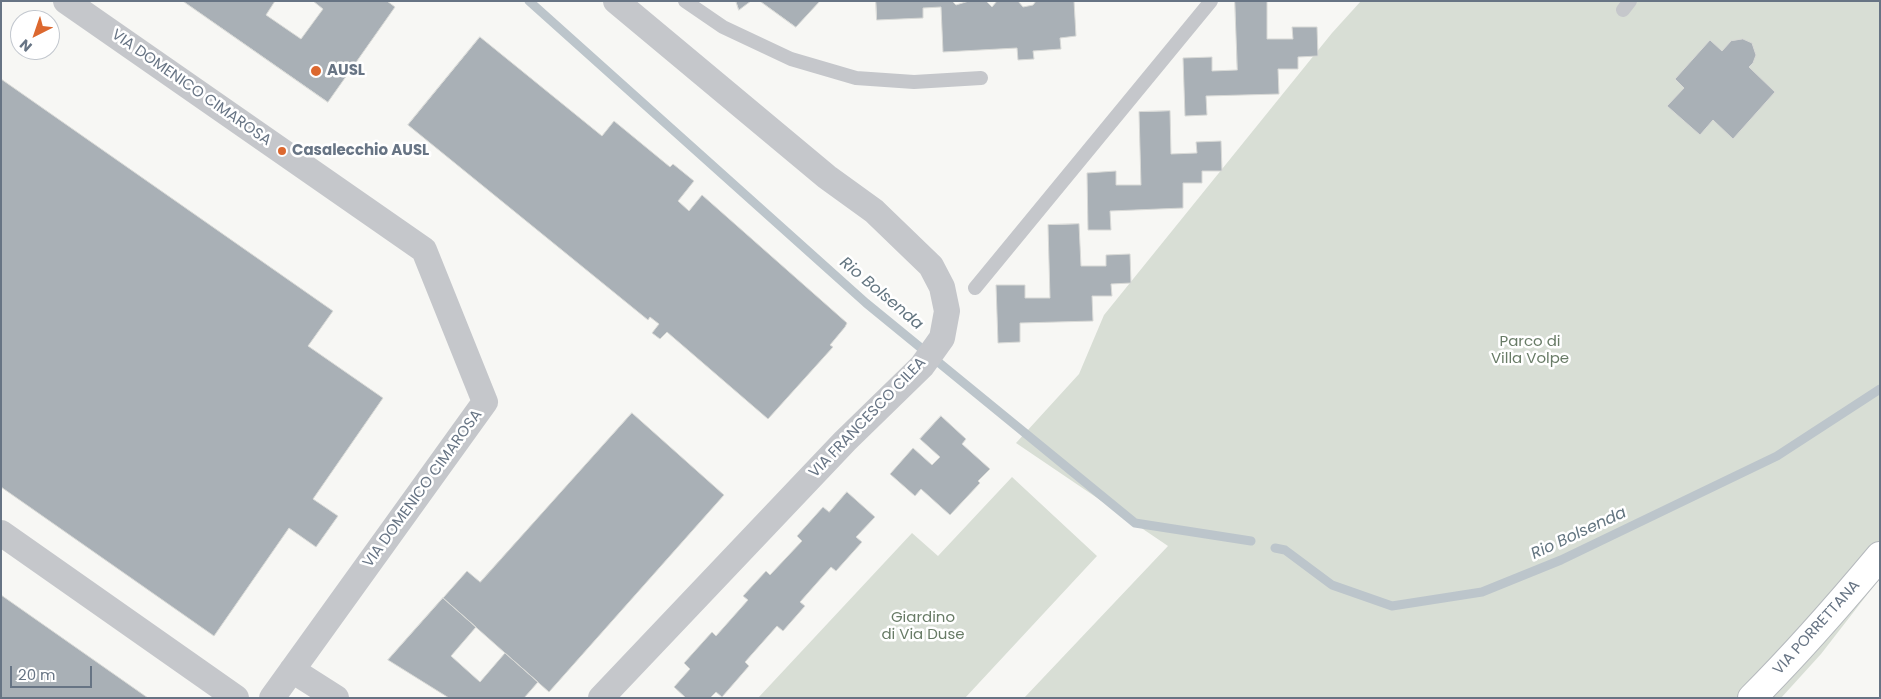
<!DOCTYPE html>
<html>
<head>
<meta charset="utf-8">
<style>
  body { margin:0 }
  #map { position:relative; width:1881px; height:699px; overflow:hidden; background:#f7f7f4; font-family:Poppins,sans-serif }
  canvas { display:block }
  .frame { position:absolute; inset:0; border:2px solid #677484; pointer-events:none }
  .north { position:absolute; left:10px; top:10px; width:50px; height:50px; box-sizing:border-box; background:#fff; border:1px solid #c2c7ce; border-radius:50%; rotate:221deg; font-size:14px; font-weight:700; line-height:20px; text-align:center; color:#677484 }
  .north::after { content:''; display:block; margin:auto; width:18px; height:22px; background:#dc682f; clip-path:polygon(50% 0,100% 100%,50% 72%,0 100%) }
  .scale { position:absolute; left:10px; top:666px; width:82px; height:22px; box-sizing:border-box; border:2px solid #677484; border-top:0; padding-left:6px; font-size:15px; line-height:18px; white-space:nowrap; color:#677484; -webkit-text-stroke:4px #fff; paint-order:stroke }
</style>
</head>
<body>
<div id="map">
<canvas width="1881" height="699"></canvas>
<div class="frame"></div>
<div class="north">N</div>
<div class="scale">20 m</div>
</div>
<script>
const ctx = document.querySelector('canvas').getContext('2d');
ctx.lineJoin = 'round';
function fillPath(path, color) { ctx.fillStyle = color; ctx.fill(path, 'evenodd'); }
function stroke(path, color, width, dash) { ctx.strokeStyle = color; ctx.lineWidth = width; ctx.lineCap = dash ? 'butt' : 'round'; ctx.setLineDash(dash || []); ctx.stroke(path); }
function write(font, color, halo, rows, align = 'center') {
  ctx.font = font + ' Poppins,sans-serif'; ctx.lineWidth = 5; ctx.setLineDash([]); ctx.textBaseline = 'middle'; ctx.strokeStyle = halo; ctx.fillStyle = color; for (const [text, x, y, turn = 0] of rows) {
    ctx.save(); ctx.translate(x, y); ctx.rotate((+turn || 0) * Math.PI / 180); ctx.textAlign = isNaN(turn) ? turn : align; if (halo) ctx.strokeText(text, 0, 0); ctx.fillText(text, 0, 0); ctx.restore();
  }
}
fillPath(new Path2D(`
  M1361,1H1880V578L1821,654L1781,698H1024L1168,546L1016,443L1079,374L1104,315L1332,33Z
  M1012,477L1097,556L965,698H758L912,533L938,556Z`), '#d8ded5');
stroke(new Path2D(`
  M529,1L866,303L1135,523L1251,541
  M1275,548L1285,550L1332,585L1392,606L1482,592L1561,560L1777,456L1880,389`), '#bcc5cb', 9);
const building = new Path2D(`
  M183,1H275L266,15L301,39L323,9L313,1H387L395,7L328,102Z
  M736,1H751L739,10Z
  M760,1H820L796,27Z
  M876,1H952L956,5L969,1H986L992,7L997,1H1018L1023,7L1033,5L1036,1H1074L1076,36L1060,38L1061,49L1033,51L1034,59L1018,60L1017,48L943,52L941,7L923,8V18L877,20Z
  M1235,1H1267V39H1293L1292,27H1317L1318,56L1298,57V69H1278L1279,94L1206,96L1207,115L1185,116L1183,58L1212,57V71L1237,70Z
  M480,37L602,136L614,121L670,167L673,164L694,181L678,201L689,211L702,195L847,323L845,327L830,345L833,347L768,419L667,332L660,339L652,333L659,324L650,317L648,320L408,125Z
  M1743,39L1752,43L1756,55L1753,63L1749,67L1775,92L1733,139L1713,120L1700,135L1667,106L1684,88L1675,79L1710,40L1722,51L1731,41Z
  M1,79L333,311L308,346L383,398L313,499L338,516L316,547L289,528L214,636L1,487Z
  M1170,111L1171,154L1197,153L1196,142L1221,141L1222,171H1202V183H1183V208L1110,211L1111,230H1088L1087,173L1116,171V185H1141L1139,112Z
  M1079,224L1081,266H1106V255L1130,254L1131,283L1111,284L1112,296H1092L1093,321L1020,323V342L998,343L996,285H1025V298H1050L1048,225Z
  M632,413L724,495L549,692L443,598L467,571L480,582Z
  M941,416L966,439L962,444L990,469L978,481L980,483L950,515L921,489L915,496L890,474L913,448L932,465L940,457L920,439Z
  M847,492L875,517L856,537L862,542L836,571L831,567L800,602L805,606L783,631L777,626L745,662L749,666L722,697L716,692L710,698H686L674,687L690,669L684,663L712,632L716,636L748,600L743,596L766,571L770,575L802,541L797,536L823,507L829,512Z
  M1,595L148,698H1Z
  M443,598L476,627L451,656L480,682L505,653L538,682L524,698H449L388,660Z`);
fillPath(building, '#a9b0b6');
stroke(building, '#d8d9d6', 1);
const primary = new Path2D(`
  M1752,698C1797,653 1839,605 1880,556`);
stroke(primary, '#b5b9bd', 30);
stroke(new Path2D(`
  M685,1L723,27L791,59L856,78L914,82L981,78
  M1623,10L1630,1
  M975,288L1211,1`), '#c5c7cb', 14);
stroke(new Path2D(`
  M66,1L424,250L485,402L272,698
  M1,533L236,698
  M292,670L336,698
  M601,698L845,441L922,366L942,338L947,311L942,287L931,266L874,211L827,177L616,1`), '#c5c7cb', 26);
stroke(primary, '#fff', 28);
for (const [x, y, r, color] of [
  [316,71,6,"#dc682f"],
  [282,151,5,"#dc682f"]
]) { const dot = new Path2D(); dot.arc(x, y, r, 0, 2 * Math.PI); ctx.fillStyle = color; ctx.fill(dot); stroke(dot, '#fff', 2); }
write('bold 15px', '#677484', '#fff', [
  ["AUSL",327,71],
  ["Casalecchio AUSL",292,151]
], 'left');
write('15px', '#677484', '#fff', [
  ["VIA DOMENICO CIMAROSA",191,88,35],
  ["VIA FRANCESCO CILEA",868,418,-46],
  ["VIA DOMENICO CIMAROSA",423,489,-54],
  ["VIA PORRETTANA",1817,628,-48]
]);
write('15px', '#687b66', '#fff', [
  ["Parco di",1530,342],
  ["Villa Volpe",1530,359],
  ["Giardino",923,618],
  ["di Via Duse",923,635]
]);
write('italic 16px', '#637580', '#fff', [
  ["Rio Bolsenda",881,294,40],
  ["Rio Bolsenda",1579,534,-25]
]);
</script>
</body>
</html>
